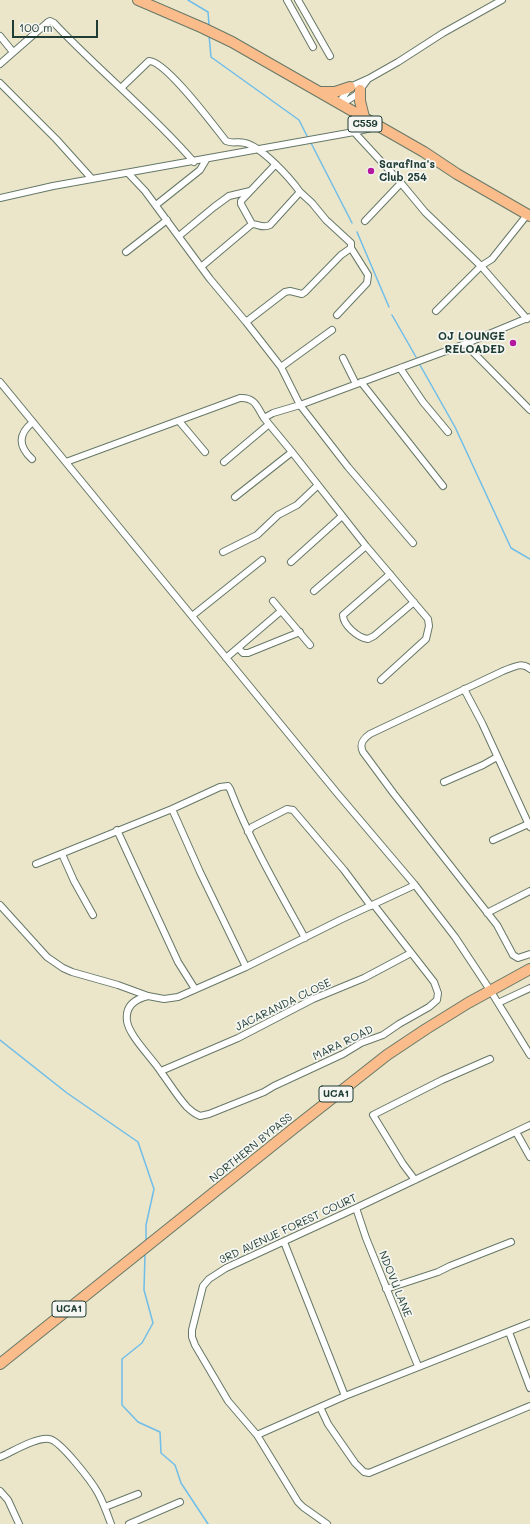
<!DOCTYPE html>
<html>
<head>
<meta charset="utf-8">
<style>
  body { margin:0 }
  #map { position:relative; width:530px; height:1524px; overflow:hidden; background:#ebe6c9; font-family:Mali,sans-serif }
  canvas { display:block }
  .scale { position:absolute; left:12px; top:20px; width:86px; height:18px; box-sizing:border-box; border:2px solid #1f3d34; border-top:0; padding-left:5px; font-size:12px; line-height:14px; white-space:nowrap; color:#1f3d34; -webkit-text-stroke:3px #f6f6f2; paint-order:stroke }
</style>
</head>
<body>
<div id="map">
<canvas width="530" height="1524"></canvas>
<div class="scale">100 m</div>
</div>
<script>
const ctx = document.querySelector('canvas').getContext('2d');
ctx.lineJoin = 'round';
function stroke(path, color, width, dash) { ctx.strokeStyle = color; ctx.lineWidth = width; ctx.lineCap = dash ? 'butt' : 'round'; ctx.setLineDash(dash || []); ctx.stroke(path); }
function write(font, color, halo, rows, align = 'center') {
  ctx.font = font + ' Mali,sans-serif'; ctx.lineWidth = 3.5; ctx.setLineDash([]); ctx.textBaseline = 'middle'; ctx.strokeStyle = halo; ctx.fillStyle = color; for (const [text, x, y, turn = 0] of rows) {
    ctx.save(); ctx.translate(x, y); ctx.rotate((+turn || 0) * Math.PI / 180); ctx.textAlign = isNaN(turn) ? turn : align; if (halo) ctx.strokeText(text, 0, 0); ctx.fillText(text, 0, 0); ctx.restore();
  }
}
stroke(new Path2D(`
  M188,0L208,12L209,25
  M209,35L211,57L299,120L308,138
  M310,141L352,223
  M357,232L389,307
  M392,315L416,357
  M420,365L455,427L511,548L530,559
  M0,1040L67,1093L138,1142L154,1189L146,1225V1241
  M145,1253L144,1290L153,1323L142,1343L122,1359V1405L138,1422L160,1432L161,1453L175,1465L181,1483L208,1524`), '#6fbde9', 1.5);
const minor = new Path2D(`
  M287,0L313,47
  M298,0L330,56
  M0,36L13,52
  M0,64L48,22L50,21L54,23C99,71 151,112 194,162
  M0,83L56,139L92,179
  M121,88L149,61C166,61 214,126 226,141C232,144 238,141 245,143C262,147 290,178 300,192L270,225C262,229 259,224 252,224L201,267
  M339,103L350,87L368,79L398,62L443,33L502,0
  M342,104L356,95L368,79
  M354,132L401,183L425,212L481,266L492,259L527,215
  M128,173L145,191L210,279L246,322L281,367L300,405L348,467L413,543
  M0,198L53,186L354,132L379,126
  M156,205L200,170L206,160
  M365,221L401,183
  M252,224L241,204V201L275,165
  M179,236L214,207L229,196L250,191
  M126,252L167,220
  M436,311L481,266L527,319
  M337,315L367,283L368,275L351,248
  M246,322L285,292L290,291L302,294L305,292L341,255L351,248V243L326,220L312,203L300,192
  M465,344L530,410
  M343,358L356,384
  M281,367L332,330
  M400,368L423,402L448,432
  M0,382L337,793L415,885L455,937L490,990L530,1055
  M361,382L443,486
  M264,418L292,452L366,546L428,619L429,626L426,639L381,680
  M179,421L205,452
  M32,459C18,446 18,434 33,422
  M66,462L240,398C255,397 257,407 264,418L273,413L300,405L465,344L530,317
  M224,462L268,425
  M235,497L292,452
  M223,552L257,535L278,515L297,505L317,486
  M291,562L342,516
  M390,574L343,615C343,625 358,638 368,639L374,636L414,602
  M314,591L366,546
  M273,601L310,645
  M192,616L262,560
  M238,648L243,653H248L300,632
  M226,658L281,611
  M530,669C522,661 512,668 503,671L370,734C363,739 359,744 363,752L394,794L497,925L513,955L518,958L530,954
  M464,689L482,723L529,825
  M444,782L483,765L497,757
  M172,809L200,872L246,967
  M117,830L178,962L195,989
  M248,832L252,827L287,809L293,810L344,870L371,906
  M493,840L526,825H529L530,827
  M62,854L74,881L93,915
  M36,864L172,809L220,787L228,786L230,789C250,841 278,889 305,938
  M0,905L47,957L63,968L72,972L118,985L148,996L164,999L178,997L246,967L340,920L415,885
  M487,913L530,891
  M148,996C135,999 125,1006 127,1021C129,1036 153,1059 161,1072C170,1084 177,1096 187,1107C191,1111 195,1114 200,1116L209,1114L264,1092L274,1086L343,1054L361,1043L383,1035L399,1024L429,1007L437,1000L438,993L434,982L374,905
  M498,1003L530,988
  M161,1071L238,1038L313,999L364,978L411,953
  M516,1132L530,1157
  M415,1180L403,1164L373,1115L442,1080L490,1059
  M356,1208L366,1238L418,1366
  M284,1242L345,1396
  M386,1289L438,1272L450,1266L511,1242
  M509,1332L530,1388
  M320,1407L328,1424L355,1463L364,1472L369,1473L530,1406
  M257,1435L345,1396L530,1323
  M0,1457C12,1452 36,1437 49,1439C60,1440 92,1482 98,1493C103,1502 107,1513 111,1524
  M0,1491L8,1500L19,1524
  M105,1507L138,1494
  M129,1524L180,1502
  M327,1524L303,1507L298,1502L257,1435L228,1401L195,1345L192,1337V1330L203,1286L209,1279L226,1268L356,1208L530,1125`);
const primary = new Path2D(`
  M138,0L203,28L232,42L424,152L457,174L530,216
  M360,90V101L364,117
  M320,92H335L350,87
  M0,1364L293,1129L387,1055L426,1029L468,1003L530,969`);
stroke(minor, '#667868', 8);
stroke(primary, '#667868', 12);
stroke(minor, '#fff', 6);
stroke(primary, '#fabc8b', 10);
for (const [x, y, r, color] of [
  [371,171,4,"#b5179e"],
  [513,343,4,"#b5179e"]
]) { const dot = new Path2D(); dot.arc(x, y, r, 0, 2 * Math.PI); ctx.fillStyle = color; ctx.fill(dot); stroke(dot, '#f6f6f2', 1.5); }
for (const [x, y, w] of [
  [365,124,34],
  [336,1094,34],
  [69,1309,34]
]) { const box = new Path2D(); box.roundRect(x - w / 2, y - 8, w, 16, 3); ctx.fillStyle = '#f6f6f2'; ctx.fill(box); stroke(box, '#1f3d34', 1); }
write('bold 10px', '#1f3d34', null, [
  ["C559",365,124],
  ["UCA1",336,1094],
  ["UCA1",69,1309]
]);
write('bold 11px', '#1f3d34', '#f6f6f2', [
  ["Sarafina's",379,165],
  ["Club 254",379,178],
  ["OJ LOUNGE",505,337,"right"],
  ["RELOADED",505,350,"right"]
], 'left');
write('11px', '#1f3d34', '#f6f6f2', [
  ["JACARANDA CLOSE",283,1005,-26],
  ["MARA ROAD",343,1043,-26],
  ["NORTHERN BYPASS",251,1148,-39],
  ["3RD AVENUE FOREST COURT",288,1229,-25],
  ["NDOVU LANE",395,1284,68]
]);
</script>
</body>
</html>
